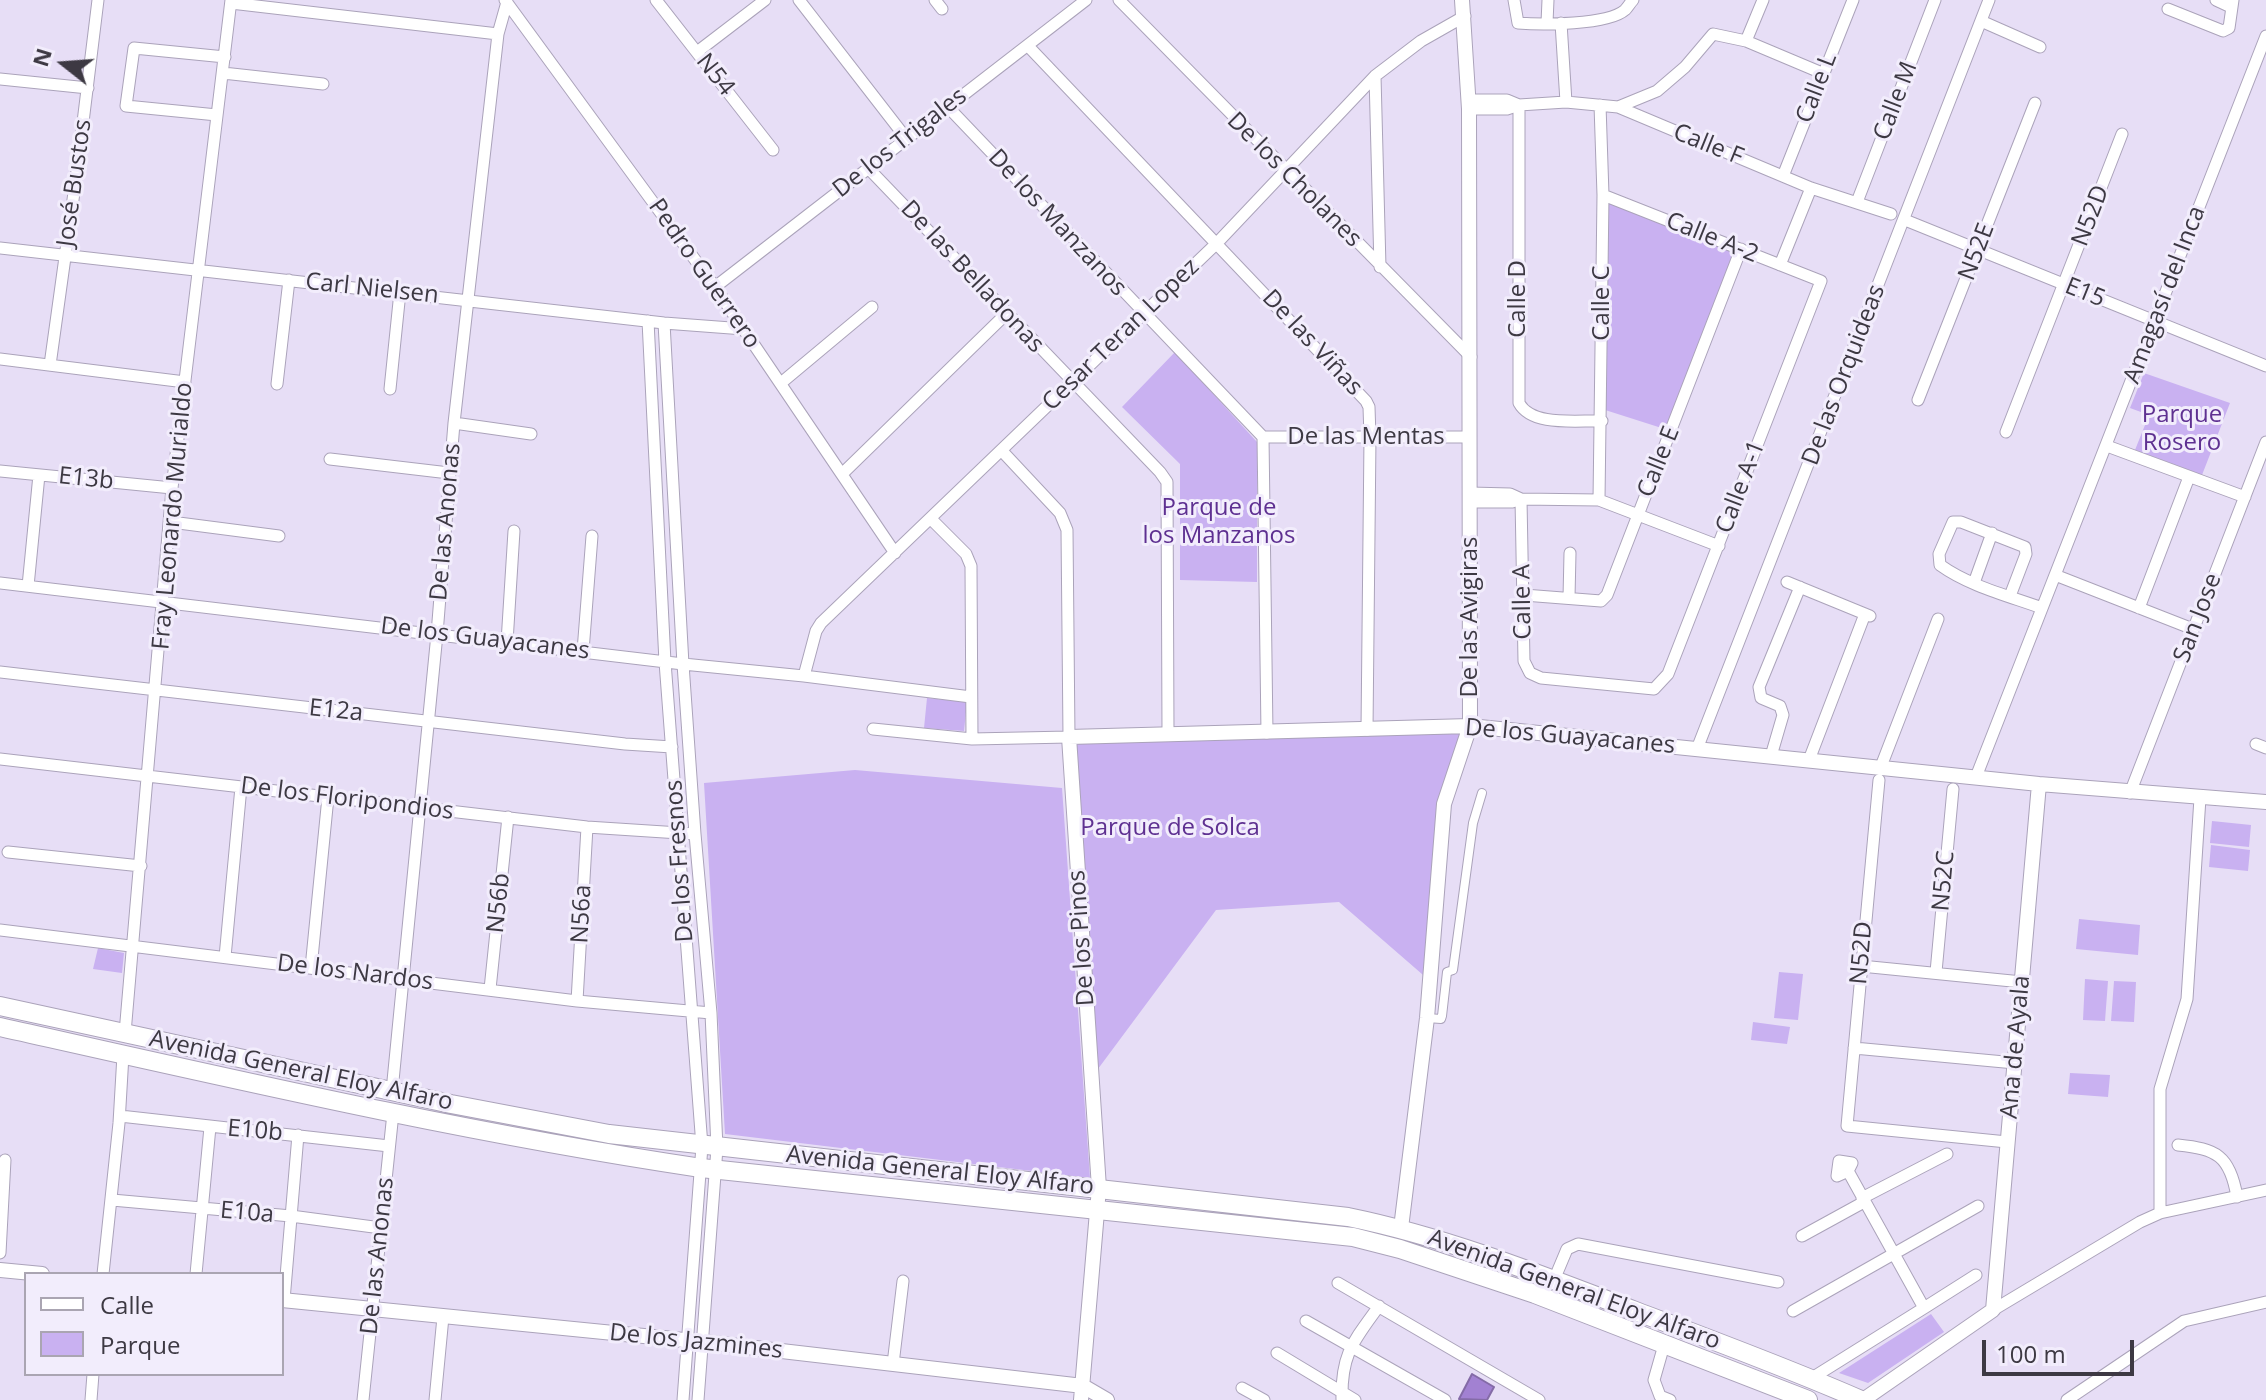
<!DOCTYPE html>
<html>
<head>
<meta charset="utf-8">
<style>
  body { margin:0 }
  #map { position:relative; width:2266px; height:1400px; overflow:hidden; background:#e7def6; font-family:"Open Sans",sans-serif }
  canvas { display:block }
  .legend { position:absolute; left:24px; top:1272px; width:260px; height:104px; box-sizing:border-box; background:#f2edfc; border:2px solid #aaa5b2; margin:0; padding:10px 14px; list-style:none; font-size:24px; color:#3d3943 }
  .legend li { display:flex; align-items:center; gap:16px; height:40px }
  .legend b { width:40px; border:2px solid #aaa5b2 }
  .north { position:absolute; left:24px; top:24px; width:80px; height:80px; -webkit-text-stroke:6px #f2edfc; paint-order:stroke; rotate:287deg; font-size:22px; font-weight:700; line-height:32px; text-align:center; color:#3d3943 }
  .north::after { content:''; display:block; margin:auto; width:28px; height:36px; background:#3d3943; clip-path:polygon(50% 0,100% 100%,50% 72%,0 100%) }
  .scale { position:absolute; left:1982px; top:1340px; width:152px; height:36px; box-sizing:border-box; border:4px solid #3d3943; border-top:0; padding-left:10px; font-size:24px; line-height:28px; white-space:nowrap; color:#3d3943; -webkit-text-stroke:6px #f2edfc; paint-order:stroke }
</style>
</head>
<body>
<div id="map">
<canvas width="2266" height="1400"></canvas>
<ul class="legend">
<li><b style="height:10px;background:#fff"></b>Calle</li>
<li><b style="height:22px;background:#c9b1f1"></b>Parque</li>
</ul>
<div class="north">N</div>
<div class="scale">100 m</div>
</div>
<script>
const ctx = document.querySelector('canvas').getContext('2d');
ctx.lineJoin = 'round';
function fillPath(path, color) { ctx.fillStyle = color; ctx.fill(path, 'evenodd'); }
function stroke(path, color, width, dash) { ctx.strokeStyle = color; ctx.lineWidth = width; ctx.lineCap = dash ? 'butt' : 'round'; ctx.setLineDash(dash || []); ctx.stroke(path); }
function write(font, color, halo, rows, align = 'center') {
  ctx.font = font + ' "Open Sans",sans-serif'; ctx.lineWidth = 6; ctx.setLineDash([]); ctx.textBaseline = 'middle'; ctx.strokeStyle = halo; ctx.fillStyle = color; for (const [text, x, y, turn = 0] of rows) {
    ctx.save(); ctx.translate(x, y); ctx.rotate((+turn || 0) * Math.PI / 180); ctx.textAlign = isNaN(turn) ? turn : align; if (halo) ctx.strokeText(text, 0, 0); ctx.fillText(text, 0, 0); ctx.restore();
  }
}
fillPath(new Path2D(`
  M1603,195L1741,249L1671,431L1602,409Z
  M1175,352L1257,442V582L1180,580V464L1122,407Z
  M2144,373L2230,403L2202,475L2135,450L2149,415L2130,408Z
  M927,698L967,702L964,731L924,728Z
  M1470,726L1444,804L1430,981L1339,902L1216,910L1092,1077L1069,737Z
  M855,770L1062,788L1090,1178L725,1134L704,783Z
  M2212,821L2251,825L2249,847L2210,843Z
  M2211,845L2250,850L2248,871L2209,867Z
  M2079,919L2140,925L2138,955L2076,949Z
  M98,948L124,953L122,973L93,969Z
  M1779,972L1803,974L1798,1020L1774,1018Z
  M2085,979L2108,981L2105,1021L2083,1020Z
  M2114,981L2136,982L2134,1022L2111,1021Z
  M1753,1022L1790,1027L1787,1044L1751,1040Z
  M2070,1073L2110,1075L2108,1097L2068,1094Z
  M1931,1314L1944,1332L1868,1383L1839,1373Z`), '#c9b1f1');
const water = new Path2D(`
  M1472,1374L1494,1387L1487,1400L1459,1399Z`);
fillPath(water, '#a281d2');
stroke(water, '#846ba7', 2);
const pedestrian = new Path2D(`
  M1427,1018L1441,1019L1442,1016L1447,972L1453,970L1473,823L1482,793`);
const minor = new Path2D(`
  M505,0L715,287L895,553
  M656,0L773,150
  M799,0L906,138
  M935,0L942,9
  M1119,0L1471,357
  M1514,0L1518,23C1541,25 1608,25 1625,10C1628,7 1630,3 1633,0
  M2216,0L2231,7
  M231,3L498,34
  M2168,9L2223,31L2229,28L2233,0
  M1981,21L2040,47
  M1547,23L1548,0
  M1561,23L1566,102
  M1746,41L1763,0
  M1028,46L1366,401L1369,407L1370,437L1367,730
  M697,52L765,0
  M223,73L323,84
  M1375,76L1380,267
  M0,79L88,88
  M1468,100H1507L1519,105
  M1519,105V403C1532,427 1577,420 1602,421
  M947,106L1263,437L1267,733
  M1618,107L1657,91L1685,67L1713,34L1746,41L1822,73
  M1469,109H1507L1519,105L1566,102L1618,107L1811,188L1891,214
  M217,115L126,106L134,48L225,57
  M868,168L1160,472L1167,482L1168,734
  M1783,176L1853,0
  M1857,202L1935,0
  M1905,220L2266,366
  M0,248L664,323L744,329
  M1780,265L1811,188
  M715,287L1086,0
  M648,321L665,662L702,1146L683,1400
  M664,323L683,664L695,834L711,1013L717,1148L698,1400
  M0,359L185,382
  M50,365L77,171L98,0
  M781,383L872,307
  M277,384L289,280
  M390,389L400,292
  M1918,400L2035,103
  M454,423L531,434
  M2006,432L2122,134
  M1263,437H1470
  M2107,446L2245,497
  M330,459L449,473
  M0,471L172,488
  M842,474L1007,313
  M1470,493L1510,494L1521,499
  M1521,499L1524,661L1530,673L1541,678L1654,689L1668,674L1821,281L1603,195
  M1599,500L1603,195L1600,105
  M1470,502H1512L1521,499L1599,500L1719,546
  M931,519L966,554L971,566L972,739
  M171,522L279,536
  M2055,575L2193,629
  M1787,582L1870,616
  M0,583L683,664L804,676L971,697
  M1974,583L1992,533
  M28,586L39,475
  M1524,595L1601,601L1607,595L1741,249
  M2010,596L2026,554L2025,547L1961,522H1953L1939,554L1940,565C1969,586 2009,596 2042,608
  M1569,598L1570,553
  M2139,608L2189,477
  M507,642L514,531
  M583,651L592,536
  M0,672L625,744L672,747
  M804,676L816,631L821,623L1217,243L1375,76L1421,41L1465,16
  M873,729L972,739L1069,737L1067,530L1060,513L1002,451
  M2256,744L2266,748
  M1697,749L1989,0
  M1771,756L1783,715L1780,706L1761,698L1759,687L1800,587
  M0,759L587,827L695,834
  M1809,760L1865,614
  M1880,769L1938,619
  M1976,777L2266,36
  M1879,780L1847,1126L2007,1142
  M2130,793L2266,442
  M8,852L141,866
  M0,930L577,1001L711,1013
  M225,957L241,787
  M1861,966L2022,982
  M311,968L328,797
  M1936,972L1953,789
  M490,989L508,817
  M577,1001L587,827
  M125,1033L172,488L231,0
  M1854,1048L2015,1063
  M392,1091L437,634L454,423L498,34L507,2
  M120,1116L389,1146
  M2178,1145C2216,1149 2230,1155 2237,1197
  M1862,1198L1947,1154
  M112,1200L291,1216L381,1228
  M2160,1213V1089L2187,999L2200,798
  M1802,1236L1864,1202
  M0,1253L5,1160
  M103,1274L119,1123L123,1055
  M196,1274L210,1127
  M1554,1280L1567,1249L1578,1244L1778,1282
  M1338,1283L1539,1400
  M284,1300L298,1135
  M1924,1308L1976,1275
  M1993,1310L2140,1222L2160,1213L2266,1190
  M1793,1311L1978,1206
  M1306,1321L1445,1400
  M1664,1345L1654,1380L1660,1396L1670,1400
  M1277,1353L1355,1400
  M893,1364L903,1281
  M1812,1378L1924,1308L1848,1171L1852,1163L1839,1161L1837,1176L1848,1171
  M1242,1388L1264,1400
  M91,1400L93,1374
  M363,1400L393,1113
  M435,1400L443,1317
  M1342,1400C1341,1354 1353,1342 1379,1306
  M2067,1400L2184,1321L2266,1302`);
const tertiary = new Path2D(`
  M1401,1228L1427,1018L1444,804L1470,726L1469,109L1462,0
  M0,1270L42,1274
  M282,1300L704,1342L1083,1386L1107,1400
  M1081,1400L1099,1188L1069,737L1470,726L2039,784L2266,802
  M1863,1400L1993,1310L2039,784`);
const primary = new Path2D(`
  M0,1006L451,1104L609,1134L1348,1217C1446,1237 1539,1274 1633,1310C1709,1339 1786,1367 1861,1400
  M0,1027C233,1079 465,1133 701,1168L1353,1237L1400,1249L1535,1294L1808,1400`);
stroke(pedestrian, '#aba3ba', 10);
stroke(minor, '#aba3ba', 13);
stroke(tertiary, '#aba3ba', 16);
stroke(primary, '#aba3ba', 20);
stroke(pedestrian, '#fff', 8);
stroke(minor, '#fff', 11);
stroke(tertiary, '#fff', 14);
stroke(primary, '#fff', 18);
write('24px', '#3d3943', '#f2edfc', [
  ["N54",715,75,52],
  ["Calle L",1817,88,-69],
  ["Calle M",1896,101,-69],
  ["De los Trigales",900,143,-38],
  ["Calle F",1708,145,22],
  ["De los Cholanes",1294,180,45],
  ["José Bustos",75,183,-82],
  ["N52D",2091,216,-69],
  ["De los Manzanos",1057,223,47],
  ["Calle A-2",1712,238,22],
  ["N52E",1977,252,-69],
  ["Pedro Guerrero",704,274,55],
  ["De las Belladonas",972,277,47],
  ["Carl Nielsen",372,289,6],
  ["E15",2085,293,22],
  ["Amagasí del Inca",2165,295,-69],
  ["Calle D",1518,299,-90],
  ["Calle C",1602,303,-90],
  ["Cesar Teran Lopez",1121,335,-44],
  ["De las Viñas",1312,343,47],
  ["De las Orquideas",1844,375,-69],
  ["De las Mentas",1366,437],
  ["Calle E",1659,462,-68],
  ["E13b",86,479,6],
  ["Calle A-1",1741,487,-69],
  ["Fray Leonardo Murialdo",173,516,-85],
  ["De las Anonas",446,522,-85],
  ["Calle A",1523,602,-91],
  ["De las Avigiras",1470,617,-90],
  ["San Jose",2198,618,-69],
  ["De los Guayacanes",485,639,7],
  ["E12a",336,711,6],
  ["De los Guayacanes",1570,737,5],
  ["De los Floripondios",347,799,7],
  ["De los Fresnos",680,861,-94],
  ["N52C",1944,881,-85],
  ["N56b",499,903,-84],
  ["N56a",582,914,-87],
  ["De los Pinos",1082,938,-94],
  ["N52D",1862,953,-85],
  ["De los Nardos",355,973,7],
  ["Ana de Ayala",2016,1047,-85],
  ["Avenida General Eloy Alfaro",301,1071,12],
  ["E10b",255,1131,5],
  ["Avenida General Eloy Alfaro",940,1171,6],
  ["E10a",247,1213,5],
  ["De las Anonas",378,1256,-84],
  ["Avenida General Eloy Alfaro",1574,1290,20],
  ["De los Jazmines",696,1342,6]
]);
write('24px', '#5e3091', '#f2edfc', [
  ["Parque",2182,415],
  ["Rosero",2182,443],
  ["Parque de",1219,508],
  ["los Manzanos",1219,536],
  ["Parque de Solca",1170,828]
]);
</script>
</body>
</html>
